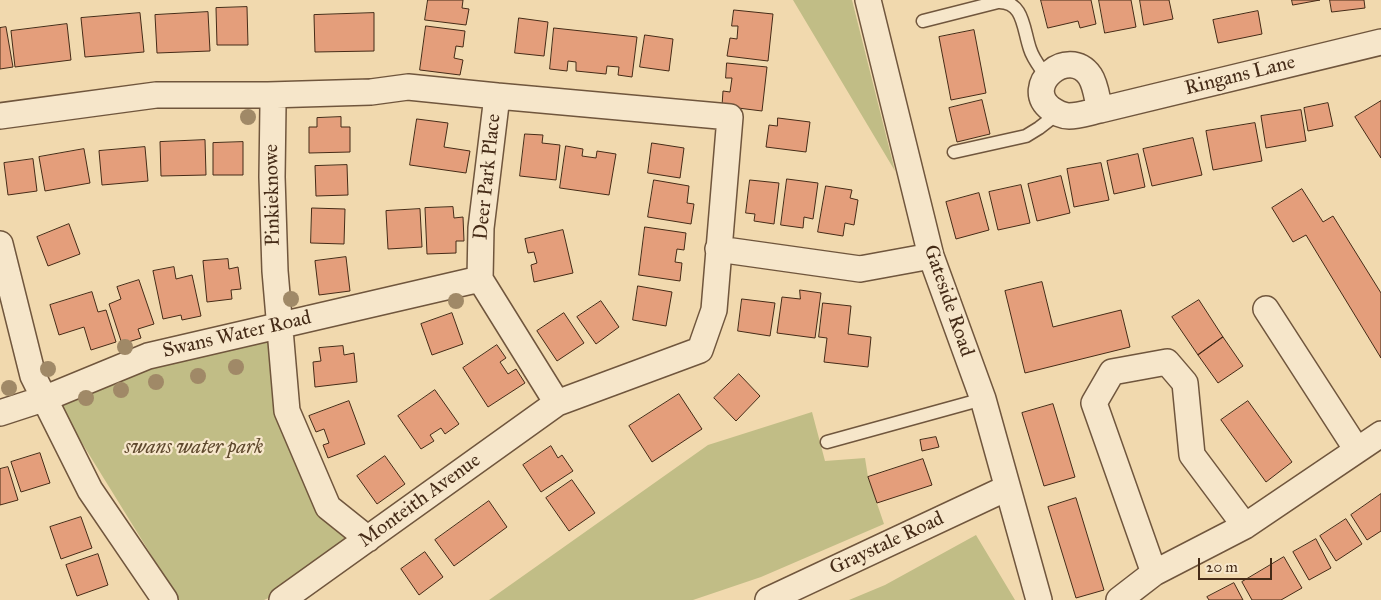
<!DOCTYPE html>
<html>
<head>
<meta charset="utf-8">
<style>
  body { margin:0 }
  #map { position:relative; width:1381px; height:600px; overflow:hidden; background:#f1d9ae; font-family:"IM FELL Great Primer",serif }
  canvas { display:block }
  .scale { position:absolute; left:1198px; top:558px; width:74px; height:22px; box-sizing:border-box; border:2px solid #452b17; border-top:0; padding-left:6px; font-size:15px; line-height:18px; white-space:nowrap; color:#452b17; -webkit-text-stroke:4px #f6e6ca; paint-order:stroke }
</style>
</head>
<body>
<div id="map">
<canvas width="1381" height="600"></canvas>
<div class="scale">20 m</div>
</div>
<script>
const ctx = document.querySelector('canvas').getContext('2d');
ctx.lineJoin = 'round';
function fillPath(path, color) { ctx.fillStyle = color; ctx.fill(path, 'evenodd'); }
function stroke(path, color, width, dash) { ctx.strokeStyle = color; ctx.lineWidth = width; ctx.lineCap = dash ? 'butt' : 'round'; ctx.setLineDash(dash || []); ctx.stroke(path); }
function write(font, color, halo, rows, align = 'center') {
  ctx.font = font + ' "IM FELL Great Primer",serif'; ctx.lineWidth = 4.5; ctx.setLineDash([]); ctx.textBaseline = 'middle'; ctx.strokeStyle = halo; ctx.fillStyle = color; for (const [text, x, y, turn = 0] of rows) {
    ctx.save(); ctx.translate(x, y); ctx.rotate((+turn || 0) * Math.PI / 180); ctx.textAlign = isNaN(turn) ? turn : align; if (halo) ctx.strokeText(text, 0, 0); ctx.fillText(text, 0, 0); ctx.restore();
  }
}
fillPath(new Path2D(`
  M793,0H852L895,171Z
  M273,335L279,410L353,541L276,595L264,600H179L56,401L163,360Z
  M812,412L825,461L865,458L868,477L884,524L761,577L693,600H489L708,445Z
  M976,535L1015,600H849L885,585Z`), '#c1bd86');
const building = new Path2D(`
  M428,0H463L462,8L469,9L466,25L425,20Z
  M1041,0H1091L1096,24L1080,28L1078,21L1048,28Z
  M1099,0H1131L1136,27L1105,33Z
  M1140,0H1169L1173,19L1144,25Z
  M1292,0H1320L1293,5Z
  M1330,0H1364L1365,8L1332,12Z
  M247,7L248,45H217L216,8Z
  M734,10L773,14L768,61L727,56L730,38L737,39L738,26H732Z
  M1258,11L1262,34L1218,43L1213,20Z
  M208,12L210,51L157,53L155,15Z
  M140,13L144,52L85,57L81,18Z
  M374,13V51L315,52L314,15Z
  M519,18L548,22L544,56L515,53Z
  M67,24L71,60L15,67L11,31Z
  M426,26L465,31L463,47L456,46L454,58L463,60L460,75L420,70Z
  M6,27L13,67L0,69V28Z
  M554,28L637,37L632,77L618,75L619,67L607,66L606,74L576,71V62L568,61L567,71L550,69Z
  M974,30L986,93L951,100L939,37Z
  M645,35L673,39L669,71L640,67Z
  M727,63L767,67L762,111L722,106L723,91L730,92L732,78H726Z
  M982,100L990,134L957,142L949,108Z
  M1381,101V158L1355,117Z
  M1328,103L1333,126L1308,131L1304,108Z
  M1301,110L1306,141L1266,148L1261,116Z
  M341,117V127H350V152L309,153V127H317V118Z
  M778,118L810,122L806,152L766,147L769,125L777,126Z
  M417,119L448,123L444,147L470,151L466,173L410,165Z
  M1255,123L1262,161L1213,170L1206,131Z
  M525,134L543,135L542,143L560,145L556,180L520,176Z
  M1193,138L1202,175L1152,186L1143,149Z
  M205,140L206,175L161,176L160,142Z
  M243,142V175H213V143Z
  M652,143L684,148L680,178L648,173Z
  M566,146L583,149L582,156L596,158L597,151L616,154L609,195L560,188Z
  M145,147L148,181L102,185L99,151Z
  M84,149L90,183L45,191L39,157Z
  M1138,154L1145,187L1114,194L1107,161Z
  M33,159L37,191L8,195L4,163Z
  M1101,163L1109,200L1074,207L1067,169Z
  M347,165L348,195L316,196L315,166Z
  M1061,176L1070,213L1037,221L1028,184Z
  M787,179L818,183L813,219L804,217L803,228L781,225Z
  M654,180L689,186L687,203L694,204L691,224L648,217Z
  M750,180L779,183L774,224L754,221L755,214L746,213Z
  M1021,185L1030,223L998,230L989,192Z
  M826,186L852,190L850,198L858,200L854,225L845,223L843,236L818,232Z
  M1302,189L1323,222L1333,216L1381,293V358L1306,235L1293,242L1272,208Z
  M979,193L989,230L956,239L946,202Z
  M453,207L454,218L463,217L464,241H456V253L427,254L425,208Z
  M312,208L345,209L344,244L311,243Z
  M420,209L422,247L388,249L386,211Z
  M69,224L80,254L48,266L37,237Z
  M645,227L686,233L684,250L677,249L675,262L682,263L680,281L639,275Z
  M563,230L573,273L534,282L531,265L537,263L534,252L528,253L525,239Z
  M346,257L350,291L319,295L315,261Z
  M228,259L229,269L238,267L241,289L231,290L232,299L207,302L203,261Z
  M174,267L176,279L192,275L201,316L182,320L181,315L163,319L153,271Z
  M139,280L154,324L138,329L141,338L122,344L109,304L121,299L117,287Z
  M1042,282L1053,327L1121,310L1130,347L1025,373L1005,291Z
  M638,286L672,292L666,326L633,320Z
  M800,290L821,293L815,338L777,333L782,297L800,299Z
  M92,292L98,312L106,310L116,342L91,350L84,327L59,335L50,305Z
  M742,299L775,303L770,336L738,331Z
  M1199,300L1223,337L1198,355L1172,317Z
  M601,301L619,327L596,344L577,317Z
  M823,303L851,306L848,334L871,337L868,367L824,362L827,338L819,337Z
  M452,313L463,344L432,355L421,324Z
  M564,313L584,343L557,361L537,331Z
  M1223,337L1243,366L1218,383L1198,355Z
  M497,345L506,358L500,362L508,374L516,369L525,383L488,407L463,368Z
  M343,346L344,355L354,353L357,382L315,387L313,362L321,361L319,348Z
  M739,374L760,396L736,421L714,398Z
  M435,390L459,424L445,434L441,428L430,435L434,441L421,449L398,416Z
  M679,394L702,429L652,462L629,426Z
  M349,401L365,444L328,458L323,445L329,443L324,429L316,432L309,416Z
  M1248,401L1292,462L1266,482L1221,420Z
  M1053,404L1075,477L1044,486L1022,413Z
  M936,437L939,447L922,451L920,440Z
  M551,446L558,458L562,455L573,471L541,492L523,465Z
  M40,453L50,483L21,492L11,462Z
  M385,456L405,484L377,504L357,476Z
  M923,459L932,485L877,503L868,477Z
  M8,467L18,500L0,505V469Z
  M572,480L595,513L569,531L546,498Z
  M1381,494V531L1367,540L1351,515Z
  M1076,498L1104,590L1076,598L1048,507Z
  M489,501L507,527L454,566L435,540Z
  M81,517L92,548L61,559L50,527Z
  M1346,519L1362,544L1336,561L1320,536Z
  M1316,539L1331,568L1309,580L1293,552Z
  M425,552L443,577L419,595L401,569Z
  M98,554L108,585L77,596L66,565Z
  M1284,557L1302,588L1281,600H1252L1242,582Z
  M1234,583L1243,600H1209L1207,597Z`);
fillPath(building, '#e49e7b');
stroke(building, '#452b17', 1);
const lane = new Path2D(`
  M923,21L998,2C1024,1 1023,29 1030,49C1033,59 1040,67 1046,76
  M954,152L1026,136L1039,128L1057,114
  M827,442L983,399`);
const street = new Path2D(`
  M868,0L931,256L983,399L1039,600
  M268,95L371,92L408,87L497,96
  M497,96L730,117L714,310L700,350L557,403L480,279L481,228Z
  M1100,110C1097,99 1096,85 1090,76C1068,45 1021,86 1051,109C1057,113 1062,116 1069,116C1079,116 1090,112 1100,110L1381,42
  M0,116L156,95H268L273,105L272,177L275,271L287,411L328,507L368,539
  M0,244L33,376L90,490L165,600
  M718,249L860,269L931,256
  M1266,309L1357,450
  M0,413L46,398L148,356L480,279
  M1154,573L1094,403L1112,372L1167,362L1185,383L1192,455L1245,526
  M282,600L557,403
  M768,600L1007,488
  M1119,600L1154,573L1245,526L1381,434`);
stroke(lane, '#70563d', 15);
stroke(street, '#70563d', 28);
stroke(lane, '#f6e6ca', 12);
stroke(street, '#f6e6ca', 25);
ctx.fillStyle = '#a08967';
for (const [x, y] of [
  [248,117],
  [291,299],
  [456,301],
  [125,347],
  [236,367],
  [48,369],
  [198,376],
  [156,382],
  [9,388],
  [121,390],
  [86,398]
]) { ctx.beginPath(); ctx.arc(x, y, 8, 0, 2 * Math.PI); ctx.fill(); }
write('20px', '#452b17', '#f6e6ca', [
  ["Ringans Lane",1240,76,-14],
  ["Deer Park Place",488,177,-84],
  ["Pinkieknowe",273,195,-91],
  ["Gateside Road",948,301,71],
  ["Swans Water Road",237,335,-13],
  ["Monteith Avenue",420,501,-36],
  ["Graystale Road",887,544,-25]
]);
write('italic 20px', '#5e482d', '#f6e6ca', [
  ["swans water park",194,448]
]);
</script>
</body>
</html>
